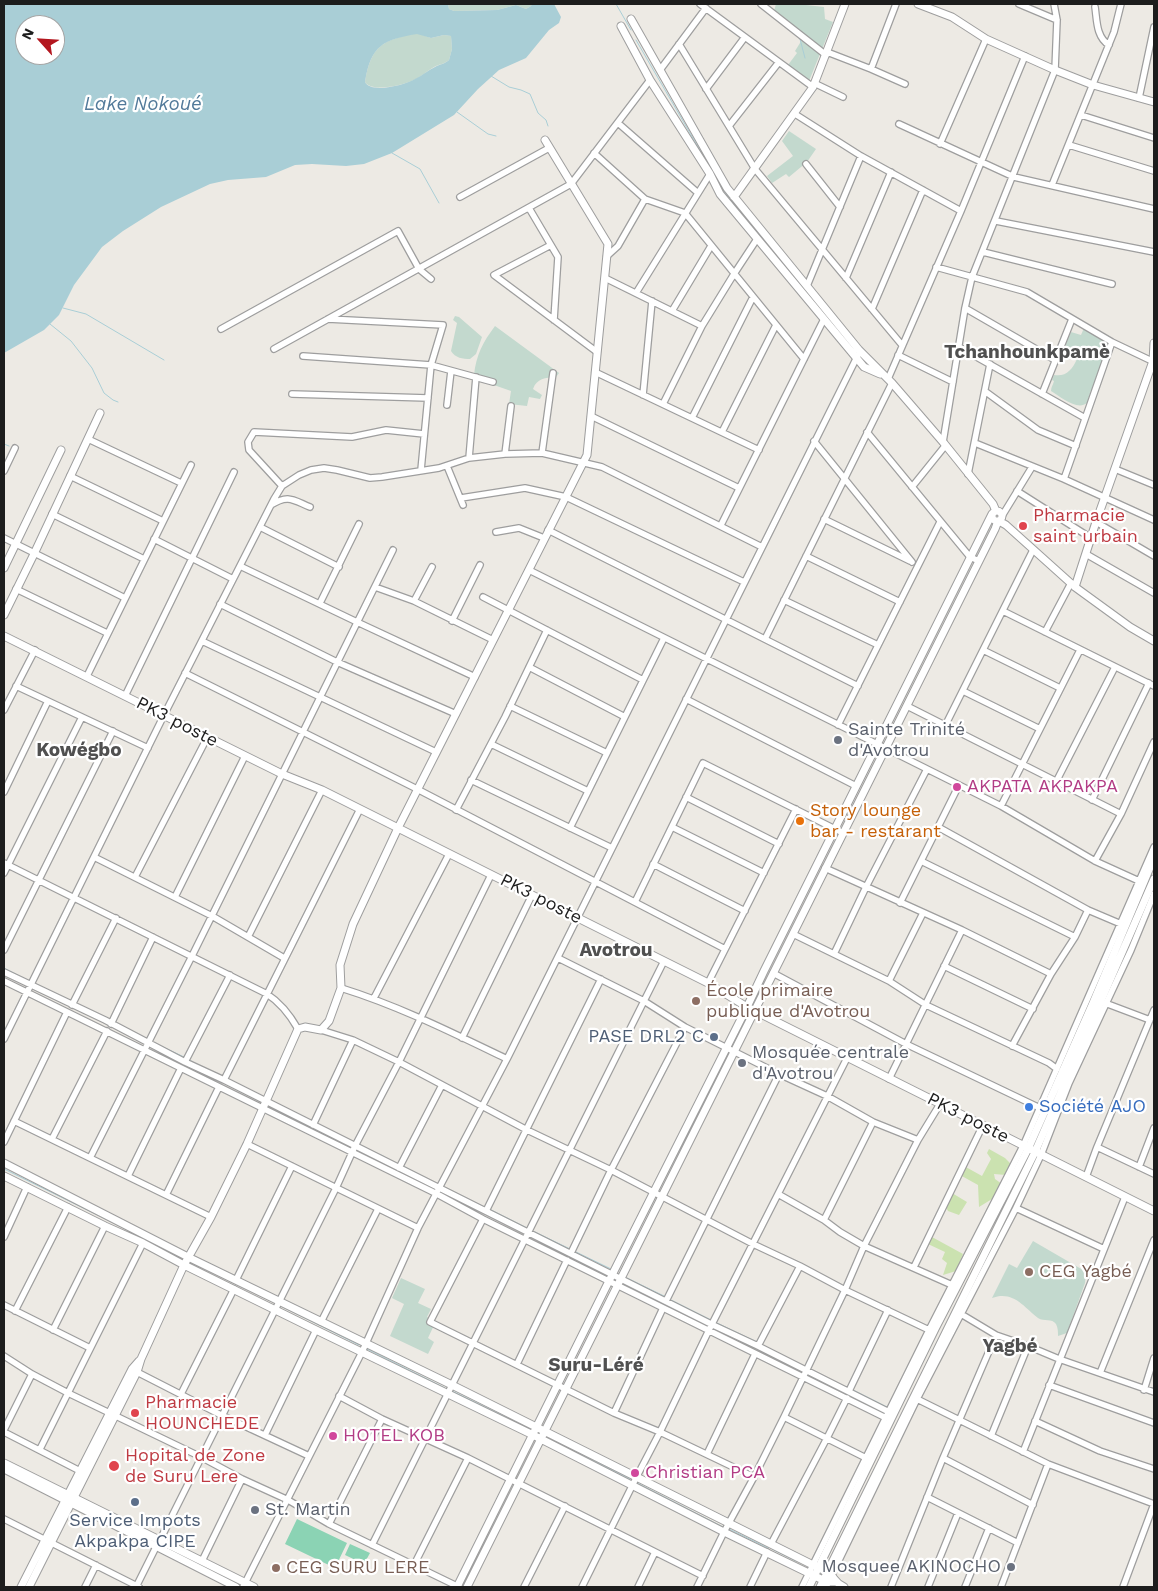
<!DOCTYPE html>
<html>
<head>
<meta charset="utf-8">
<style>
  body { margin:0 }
  #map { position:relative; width:1158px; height:1591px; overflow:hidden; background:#edeae4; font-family:"Work Sans",sans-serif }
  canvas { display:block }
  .frame { position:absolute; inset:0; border:5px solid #1d1d1d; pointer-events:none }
  .north { position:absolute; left:15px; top:15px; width:50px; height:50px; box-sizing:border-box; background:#fff; border:1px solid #a5a5a5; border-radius:50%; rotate:296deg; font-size:14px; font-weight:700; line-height:20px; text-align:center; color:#1d1d1d }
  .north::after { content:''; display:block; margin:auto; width:18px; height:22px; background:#b3171f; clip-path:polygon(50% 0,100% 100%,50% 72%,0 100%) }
</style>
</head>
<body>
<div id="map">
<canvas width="1158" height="1591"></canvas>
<div class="frame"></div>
<div class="north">N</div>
</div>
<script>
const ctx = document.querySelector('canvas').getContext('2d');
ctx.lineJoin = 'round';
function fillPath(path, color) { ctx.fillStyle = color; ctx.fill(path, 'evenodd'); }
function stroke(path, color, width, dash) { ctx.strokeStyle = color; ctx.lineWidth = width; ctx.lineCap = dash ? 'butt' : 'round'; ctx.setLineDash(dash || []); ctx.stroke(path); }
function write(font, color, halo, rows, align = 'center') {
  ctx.font = font + ' "Work Sans",sans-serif'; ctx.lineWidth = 4.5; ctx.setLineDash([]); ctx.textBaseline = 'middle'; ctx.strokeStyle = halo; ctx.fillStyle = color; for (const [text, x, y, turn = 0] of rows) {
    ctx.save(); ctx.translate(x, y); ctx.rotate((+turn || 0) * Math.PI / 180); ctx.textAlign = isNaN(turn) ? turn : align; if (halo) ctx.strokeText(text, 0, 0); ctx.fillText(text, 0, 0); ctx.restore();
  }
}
fillPath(new Path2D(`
  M989,1149L1005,1158L1012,1165L1006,1175L994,1174L995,1179L1002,1184L992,1199L979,1207L978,1185L960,1175L964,1166L982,1176L991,1159L987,1153Z
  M952,1193L967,1202L959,1215L948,1211L945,1205Z
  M932,1237L963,1254L956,1271L943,1275L947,1263L942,1259L945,1252L928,1244Z`), '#cbe2b0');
fillPath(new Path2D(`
  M448,4H532L531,6L526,9L516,5L497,10L454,11L449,9Z
  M776,4H797L824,7L825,19L833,22L809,81L788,65L797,53L795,51L805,35L774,11Z
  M417,33L431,38L444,35L451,36L452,49L449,60C445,64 439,64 434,67C427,71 421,77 414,80C403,85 372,93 365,82C371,45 383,40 417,33Z
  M789,131L816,149L807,162L789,177L786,174L772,183L767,176L793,156L782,141Z
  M455,316L459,317L482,337L476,354L470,359C463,359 455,358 451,351L457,323L453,320Z
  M495,326L559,373L556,377C545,378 537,378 533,389L542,395L540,399L529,397L527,406L509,404L511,391L491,384L474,375C476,355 483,342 495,326Z
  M1084,328L1110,340L1093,391L1091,390L1087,403C1077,411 1061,397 1051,391C1051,387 1053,385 1054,381L1052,380L1054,375C1066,377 1072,370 1077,359L1076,353L1065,346L1071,332L1081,335Z
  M1033,1241L1083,1270L1086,1273L1085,1283L1067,1333L1058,1336C1058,1332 1058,1328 1056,1324C1052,1318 1044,1322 1038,1318C1024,1307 1013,1290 992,1298L1009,1264L1017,1268Z
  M401,1278L425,1289L418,1303L431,1309L427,1317L436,1321L428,1338L434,1342L428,1354L390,1336L404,1304L392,1298Z`), '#c3d9ce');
fillPath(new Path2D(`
  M297,1519L347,1543L335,1568L285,1544Z
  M350,1544L370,1553L364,1564L345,1555Z`), '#8bd3b4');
fillPath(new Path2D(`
  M4,4H425L431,5L448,4L449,9L454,11L497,10L516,5L526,9L531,6L532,4H554L561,17L559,23L549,30L526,58L499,70L478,89L454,115L392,153L364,164L346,166L312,164L295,165L266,177L228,180L210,184L161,207L123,231L102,247L74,285L59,315L44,330L4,353ZM25,25H55V55H25ZM417,34L431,38L444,35L451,36L452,49L449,60C445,64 440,64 435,67C428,70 422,76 415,79C405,85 371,94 365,82C371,45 383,40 417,34Z`), '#a9ced6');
stroke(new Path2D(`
  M616,4L631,30
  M800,39L805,58
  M636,40L723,190L786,266
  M491,76L509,87L521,90L530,94L538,113L546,120L548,126
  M457,112L488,134L496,136
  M392,153L420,169L439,203
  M63,308L86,314L164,360
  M50,324L71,341L92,368L104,393L113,400L118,402
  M861,357L866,364
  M4,444L9,446
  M4,968L29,981
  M163,1047L184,1057
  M189,1060L206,1069
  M381,1155L399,1165
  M403,1166L437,1184
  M4,1169L130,1231
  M446,1188L486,1208
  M489,1209L527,1228
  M535,1232L570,1249
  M574,1251L611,1269
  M627,1278L666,1297
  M256,1294L274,1302
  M669,1299L711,1320
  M279,1305L359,1345
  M717,1323L757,1342
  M365,1348L445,1388
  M839,1384L847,1388
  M853,1390L887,1407
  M452,1391L530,1429
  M546,1437L630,1479
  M637,1483L723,1527
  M729,1529L768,1548
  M142,1535L165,1547
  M772,1549L796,1561`), '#a9ced6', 1);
const minor = new Path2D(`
  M700,4L813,87
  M761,4L826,55
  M1019,4L1057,20
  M1095,7C1097,20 1096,37 1109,45
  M679,44L755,169L902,345
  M827,52L871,69L905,84
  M871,69L896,4
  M660,70L706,8
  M814,83L843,97
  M706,89L745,37
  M1139,98L1154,27
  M795,114L861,156L961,211
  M1081,115L1154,138
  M618,123L698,193
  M899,124L1014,177L1154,209
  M729,126L779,62
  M940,144L986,39
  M1069,145L1154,171
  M594,153L645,199L685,213L804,359
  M806,164L840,207
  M1052,185L1114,32L1121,4
  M460,197L549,148
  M529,208L558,257L554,320
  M996,221L1154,252
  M551,245L494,275L597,352
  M983,252L1112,284
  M607,256L618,246L645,199
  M936,267L1027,292L1112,342L1154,362
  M605,278L702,326
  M846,278L891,172
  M807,286L861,156
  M636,293L710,174
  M965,308L1055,360
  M872,309L923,190
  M672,311L711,246
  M328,319L443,325L431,365L421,470
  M221,329L398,231L419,269L431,279
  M959,347L1085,418
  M274,349L571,184L650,80
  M898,355L953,382
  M303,356L431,365L493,382
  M595,372L759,450
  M888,379L961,211L1025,56
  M986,392L1038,430L1076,446
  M292,394L428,398
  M1042,394L1072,319
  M643,395L652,301
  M663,404L702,326L734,274L757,239
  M447,405L451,371
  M591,416L739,488
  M692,418L753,297
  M722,432L776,325
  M867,432L970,557L979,561
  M88,439L181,483
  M814,441L912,562
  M943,442L965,308L972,277L1055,70L1057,20L1054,4
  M975,443L1064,479L1154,520
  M542,453L553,373
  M505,454L511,406
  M469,458L476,377
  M447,466L463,505
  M1115,469L1154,485
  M4,471L15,448
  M968,474L990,364
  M70,476L163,521
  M1064,479L1112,342
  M282,486L249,450L248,442L254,432L352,437L386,430L424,434
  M912,487L945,446
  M1017,491L1091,538
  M461,498L525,488L566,497L744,582
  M271,505C288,494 293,500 310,507
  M52,514L144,559
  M1002,516L1032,467
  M824,519L910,561
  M1096,522L1154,556
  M721,525L824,319
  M260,527L339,567
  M548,530L858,686
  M496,532L519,528L544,538
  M4,538L125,598
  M154,539L233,579
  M1086,554L1154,593
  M806,556L900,602
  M240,566L357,622L475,677
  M529,570L1001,806L1095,861L1139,881
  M375,587L414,601L493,640
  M16,589L107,633
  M483,597L643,680
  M784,600L878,645
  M414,601L432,567
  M320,603L359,524
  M220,604L337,662L456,714
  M1003,611L1154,686
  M452,621L480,565
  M1045,632L1071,583
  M765,639L892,383
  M202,641L436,752
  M983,650L1060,688
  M529,667L625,717
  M185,673L417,789L725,949
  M87,676L191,465
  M16,686L148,748
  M963,691L1040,729
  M125,696L234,472
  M686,699L856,786
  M510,706L607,753
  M907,706L1121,814
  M4,710L35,650
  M838,725L940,522
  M945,726L1033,550
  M491,744L588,791
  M471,780L612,848
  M1056,782L1115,667
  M4,792L48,701
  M686,797L779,844
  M1092,800L1149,683
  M1001,806L1080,650
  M456,810L505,717L547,630
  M672,827L764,873
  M938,827L1088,910L1121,924
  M570,828L664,638
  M94,857L212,916L284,958
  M921,861L1075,937
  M1095,861L1121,814L1154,742
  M4,863L267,994C281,1003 290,1015 298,1029
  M653,864L745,911
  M825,868L962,930L1051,974
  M4,873L82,717
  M135,877L207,738
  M175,897L245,756
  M635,902L703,763L843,833
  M900,903L959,785
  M793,934L889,981L926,1005L1049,1063L1057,1069
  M248,937L322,790
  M4,950L113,731
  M834,954L866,887L927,769
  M558,958L644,1001L685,1027L779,1074L827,1096L873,1122L918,1140
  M944,966L1033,1009
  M4,972L105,1020L185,1062L224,1080L713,1325L758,1346L889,1412
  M773,973L906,1044L1040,1108
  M4,981L437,1194L483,1219L886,1418
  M889,981L923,913
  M708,983L796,809
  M341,988C399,1006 453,1033 507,1059
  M374,998L449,854
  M1105,1003L1150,1020
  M72,1005L116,918
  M111,1024L153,937
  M321,1030L353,1040L399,1062L527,1130L611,1170L753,1244L800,1266L845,1290L929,1330
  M462,1038L532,895
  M4,1039L164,715L274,499L282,486L299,475L311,470L324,468L337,470L370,478L382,477L439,468L469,458L505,454L542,453L602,467L762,547
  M1012,1046L1051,974L1075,937L1088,910
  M185,1062L230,975
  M889,1079L962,930
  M224,1080L360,809
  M14,1121L211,1217
  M313,1125L353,1040
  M52,1139L107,1031
  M4,1142L67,1012
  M247,1144L418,1228
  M1097,1147L1154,1174
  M90,1158L192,956L393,550
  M1139,1167L1154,1128
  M399,1168L442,1085
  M128,1176L181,1068
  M1086,1177L1097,1147L1154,1010
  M778,1194L824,1220L840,1232L864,1246L952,1285
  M166,1195L219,1087
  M1016,1208L1104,1249
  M486,1211L601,979
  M483,1219L430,1322L614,1413L660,1432L754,1477
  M824,1220L873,1122
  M4,1237L27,1187
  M571,1253L611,1170L685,1027
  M914,1267L983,1125
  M236,1280L292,1166
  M666,1301L779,1074
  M4,1305L90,1348
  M15,1311L68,1207
  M961,1314L996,1335L1028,1346L1059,1359L1154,1392
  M321,1322L378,1209
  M53,1330L105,1226
  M758,1346L800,1266
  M4,1356L32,1374L68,1393L201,1457L242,1479L288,1500L329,1524L459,1587
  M517,1364L567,1260
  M133,1370L221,1415L309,1456
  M1100,1373L1154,1240
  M1049,1385L1154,1423
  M1144,1390L1154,1358
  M849,1391L888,1310
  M181,1394L234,1289
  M339,1396L382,1419L468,1458L703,1576
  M917,1399L1048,1464L1154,1504
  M614,1413L663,1308
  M784,1417L866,1458
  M1035,1421L1100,1451L1154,1469
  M4,1430L32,1374
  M4,1432L80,1471
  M265,1435L316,1330
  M991,1436L1028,1346
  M40,1449L143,1243
  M1023,1452L1125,1197
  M707,1454L755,1354
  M943,1458L1033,1505
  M927,1497L1018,1543
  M4,1519L139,1587
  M329,1524L382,1419
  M160,1540L336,1188L355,1146L399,1062L491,875
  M771,1544L827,1438L847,1398
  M372,1545L664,961
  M202,1561L242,1479
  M414,1565L468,1458
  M85,1587L96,1565
  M136,1587L156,1547
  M243,1587L362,1352L418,1228L507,1059L858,355
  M524,1587L565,1506
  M582,1587L636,1478L660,1432L709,1330L847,1058
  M638,1587L655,1552
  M697,1587L724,1532L754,1477L784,1417L845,1290L864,1246L918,1140L940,1104
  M750,1587L767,1552
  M802,1587L929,1330L1023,1146L1154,847
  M826,1587L917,1399L1016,1208L1041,1155L1069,1083L1131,950L1154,894
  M891,1587L943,1458L996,1335
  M928,1587L958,1513
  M965,1587L989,1528
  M1001,1587L1048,1464
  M1123,1587L1154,1504`);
const tertiary = new Path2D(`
  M918,4L952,17L986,39L1055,70L1093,85L1154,102
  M631,19L727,188L859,350L892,383L943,442L993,504L996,511
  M621,26L650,80L710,174L720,194L864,367L880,374
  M734,197L813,87L845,4
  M992 516a5 5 0 1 1 10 0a5 5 0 1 1-10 0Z
  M999,521L1006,525L1075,587L1130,627L1154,641
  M4,568L61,450
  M1075,587L1096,522L1153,361L1154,343
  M4,615L34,554L100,413
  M4,636L282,774L322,790L708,983L747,1007L1154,1211
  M4,1163L188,1257L452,1385L813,1565C819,1568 827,1571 832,1576C836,1581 837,1584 844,1587
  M4,1176L105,1226L143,1243L184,1265L316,1330L533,1435L724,1532L823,1580L829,1582H835
  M4,1463L254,1587
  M4,1469L236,1587
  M21,1587L132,1369L139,1361
  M29,1587L137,1372L141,1359L184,1265L211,1217L247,1144L298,1029L305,1027L321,1030L329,1021L341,988L340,965L353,924L398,828L587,455L608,244L545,140
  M457,1587L609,1281L747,1007L764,971L992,514
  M467,1587L995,529L998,521
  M809,1587L935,1329L1028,1149L1093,1003L1154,858
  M820,1587L1035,1152L1154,879`);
stroke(minor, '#9e9e9e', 8);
stroke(tertiary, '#9e9e9e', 9);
stroke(minor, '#fff', 5.5);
stroke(tertiary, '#fff', 7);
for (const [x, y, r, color] of [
  [1023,526,5,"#e0444e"],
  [838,740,5,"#6b7280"],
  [957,787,5,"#d1479c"],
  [800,821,5,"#e8710a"],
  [696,1001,5,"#8d6e63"],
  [714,1037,5,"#5c6f8a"],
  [742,1063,5,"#6b7280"],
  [1029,1107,5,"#3f7fe0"],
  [1029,1272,5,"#8d6e63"],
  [135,1413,5,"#e0444e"],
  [333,1436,5,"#d1479c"],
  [114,1466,6,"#e0444e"],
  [635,1473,5,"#d1479c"],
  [135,1502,5,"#5c6f8a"],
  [255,1510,5,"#6b7280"],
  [1011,1567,5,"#6b7280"],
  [276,1568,5,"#8d6e63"]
]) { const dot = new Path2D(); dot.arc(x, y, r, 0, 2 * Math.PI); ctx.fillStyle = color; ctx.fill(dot); stroke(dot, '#fff', 2); }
write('18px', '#be3a42', '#fff', [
  ["Pharmacie",1033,516],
  ["saint urbain",1033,537],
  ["Pharmacie",145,1403],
  ["HOUNCHEDE",145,1424],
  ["Hopital de Zone",125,1456],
  ["de Suru Lere",125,1477]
], 'left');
write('18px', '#1d1d1d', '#fff', [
  ["PK3 poste",177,722,27],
  ["PK3 poste",541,899,27],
  ["PK3 poste",968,1118,27]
]);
write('18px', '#5b616d', '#fff', [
  ["Sainte Trinité",848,730],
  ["d'Avotrou",848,751],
  ["Mosquée centrale",752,1053],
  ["d'Avotrou",752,1074],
  ["St. Martin",265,1510],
  ["Mosquee AKINOCHO",1001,1567,"right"]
], 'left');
write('18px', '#b23c85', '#fff', [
  ["AKPATA AKPAKPA",967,787],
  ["HOTEL KOB",343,1436],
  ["Christian PCA",645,1473]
], 'left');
write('18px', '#c56008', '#fff', [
  ["Story lounge",810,811],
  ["bar - restarant",810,832]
], 'left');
write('18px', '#785e54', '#fff', [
  ["École primaire",706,991],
  ["publique d'Avotrou",706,1012],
  ["CEG Yagbé",1039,1272],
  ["CEG SURU LERE",286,1568]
], 'left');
write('18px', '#4e5e75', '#fff', [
  ["PASE DRL2 C",704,1037],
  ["Service Impots",135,1521,"center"],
  ["Akpakpa CIPE",135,1542,"center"]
], 'right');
write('18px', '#366cbe', '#fff', [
  ["Société AJO",1039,1107]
], 'left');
write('italic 19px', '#527a9a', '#fff', [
  ["Lake Nokoué",143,104]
]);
write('bold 19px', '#505050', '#fff', [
  ["Tchanhounkpamè",1027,352],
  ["Kowégbo",79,750],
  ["Avotrou",616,950],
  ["Yagbé",1010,1346],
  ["Suru-Léré",596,1365]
]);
</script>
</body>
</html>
